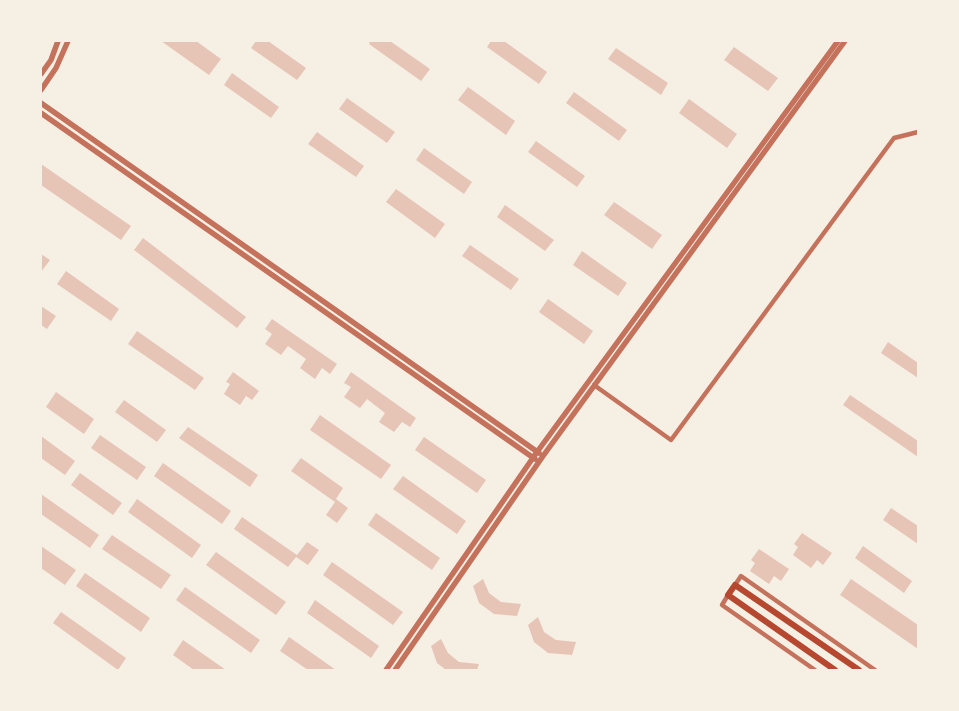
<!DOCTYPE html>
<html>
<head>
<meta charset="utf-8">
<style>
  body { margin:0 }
  #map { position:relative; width:959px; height:711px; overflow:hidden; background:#f6efe4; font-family:"Roboto Serif",serif }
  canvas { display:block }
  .frame { position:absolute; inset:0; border:42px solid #f6efe4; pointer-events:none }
</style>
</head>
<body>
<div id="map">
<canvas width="959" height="711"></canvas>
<div class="frame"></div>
</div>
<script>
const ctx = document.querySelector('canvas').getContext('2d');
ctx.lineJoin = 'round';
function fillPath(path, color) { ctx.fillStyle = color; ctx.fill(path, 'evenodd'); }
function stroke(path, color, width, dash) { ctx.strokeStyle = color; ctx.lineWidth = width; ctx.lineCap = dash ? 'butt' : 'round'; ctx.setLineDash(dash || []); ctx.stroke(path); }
fillPath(new Path2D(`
  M161,41H196L221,59L209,75Z
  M256,41H268L306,68L297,80L251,48Z
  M370,41H390L430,69L421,81L369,44Z
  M491,41H504L547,72L539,84L487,47Z
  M734,47L778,78L768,91L724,60Z
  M616,48L668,83L661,95L608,59Z
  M232,73L279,107L271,118L224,85Z
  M468,87L515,121L506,135L458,100Z
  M574,92L627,130L619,141L566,103Z
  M347,98L395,132L387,143L339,109Z
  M689,99L737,134L727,148L679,113Z
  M317,132L364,166L356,177L308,144Z
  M536,141L585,176L577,187L528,152Z
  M424,148L472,182L464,194L416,160Z
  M41,164L131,226L121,240L41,185Z
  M396,189L445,224L435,238L386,202Z
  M614,202L662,235L652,249L604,215Z
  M505,205L554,240L545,251L497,217Z
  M143,238L246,317L237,328L134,250Z
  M470,245L519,279L511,290L462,256Z
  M582,251L627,283L618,296L573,265Z
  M41,254L50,260L41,272Z
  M66,271L119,309L111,321L57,284Z
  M548,299L593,331L584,344L539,312Z
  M41,306L56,316L47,329L41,325Z
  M272,319L337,364L330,374L322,368L315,379L300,368L306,359L288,346L281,355L265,344L272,334L265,329Z
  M137,331L204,378L195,390L128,344Z
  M888,342L918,363V378L881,353Z
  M233,372L259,391L252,400L246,396L240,405L224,394L230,384L226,382Z
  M351,372L416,418L410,427L402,422L394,432L379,422L385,413L367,399L360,408L344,397L351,387L344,383Z
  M56,392L94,419L84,434L46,407Z
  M850,395L918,441V457L843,405Z
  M124,400L166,430L157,442L115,412Z
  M320,415L391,465L381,479L310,430Z
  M188,427L258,475L250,487L179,438Z
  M100,435L146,467L137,480L91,448Z
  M41,436L75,461L65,475L41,458Z
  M424,437L486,480L477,493L415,450Z
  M301,458L343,488L336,499L348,508L337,523L326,515L335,502L291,471Z
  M163,463L231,511L222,524L154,476Z
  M80,473L122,503L113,515L71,485Z
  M403,476L466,521L457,534L393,489Z
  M41,494L99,535L90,548L41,514Z
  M137,499L201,545L192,558L128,512Z
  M891,508L918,526V544L883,520Z
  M376,513L440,558L432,570L368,525Z
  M242,517L297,555L307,542L319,550L308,565L296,557L288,567L234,529Z
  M802,533L832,553L823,565L817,560L811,568L793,555L798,547L794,544Z
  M112,535L171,575L161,589L102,549Z
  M41,546L76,570L65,585L41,568Z
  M863,546L912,581L904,593L855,558Z
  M759,549L789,569L781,581L774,576L769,584L750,571L755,563L751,560Z
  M216,552L286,602L276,615L206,565Z
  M332,562L403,612L393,625L323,575Z
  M85,573L150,618L141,632L76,586Z
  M483,579L489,593L501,602L521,604L517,616L494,614L479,603L473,586Z
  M851,579L918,625V649L840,595Z
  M185,587L260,640L251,653L176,600Z
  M315,600L379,646L371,658L307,613Z
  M61,612L126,658L118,670L53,623Z
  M538,617L544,632L556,640L576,642L572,655L548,653L534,642L528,625Z
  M289,637L336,670H308L280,651Z
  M441,639L448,653L459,662L479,664L477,670H446L437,663L431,646Z
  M183,640L226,670H194L173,655Z`), '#e6c5b7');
stroke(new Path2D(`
  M594,385L671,440L894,138L918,132
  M735,585L741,576L875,670
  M728,595L722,605L815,670`), '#c5725c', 4.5);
stroke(new Path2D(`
  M41,74L51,60L58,41
  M41,90L56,68L68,41
  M41,103L539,453
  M41,113L535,459
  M386,670L537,452L838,41
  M395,670L543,456L845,41`), '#c5725c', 5.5);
stroke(new Path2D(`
  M835,670L728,595L735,585L859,670`), '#b5482f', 6);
</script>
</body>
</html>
